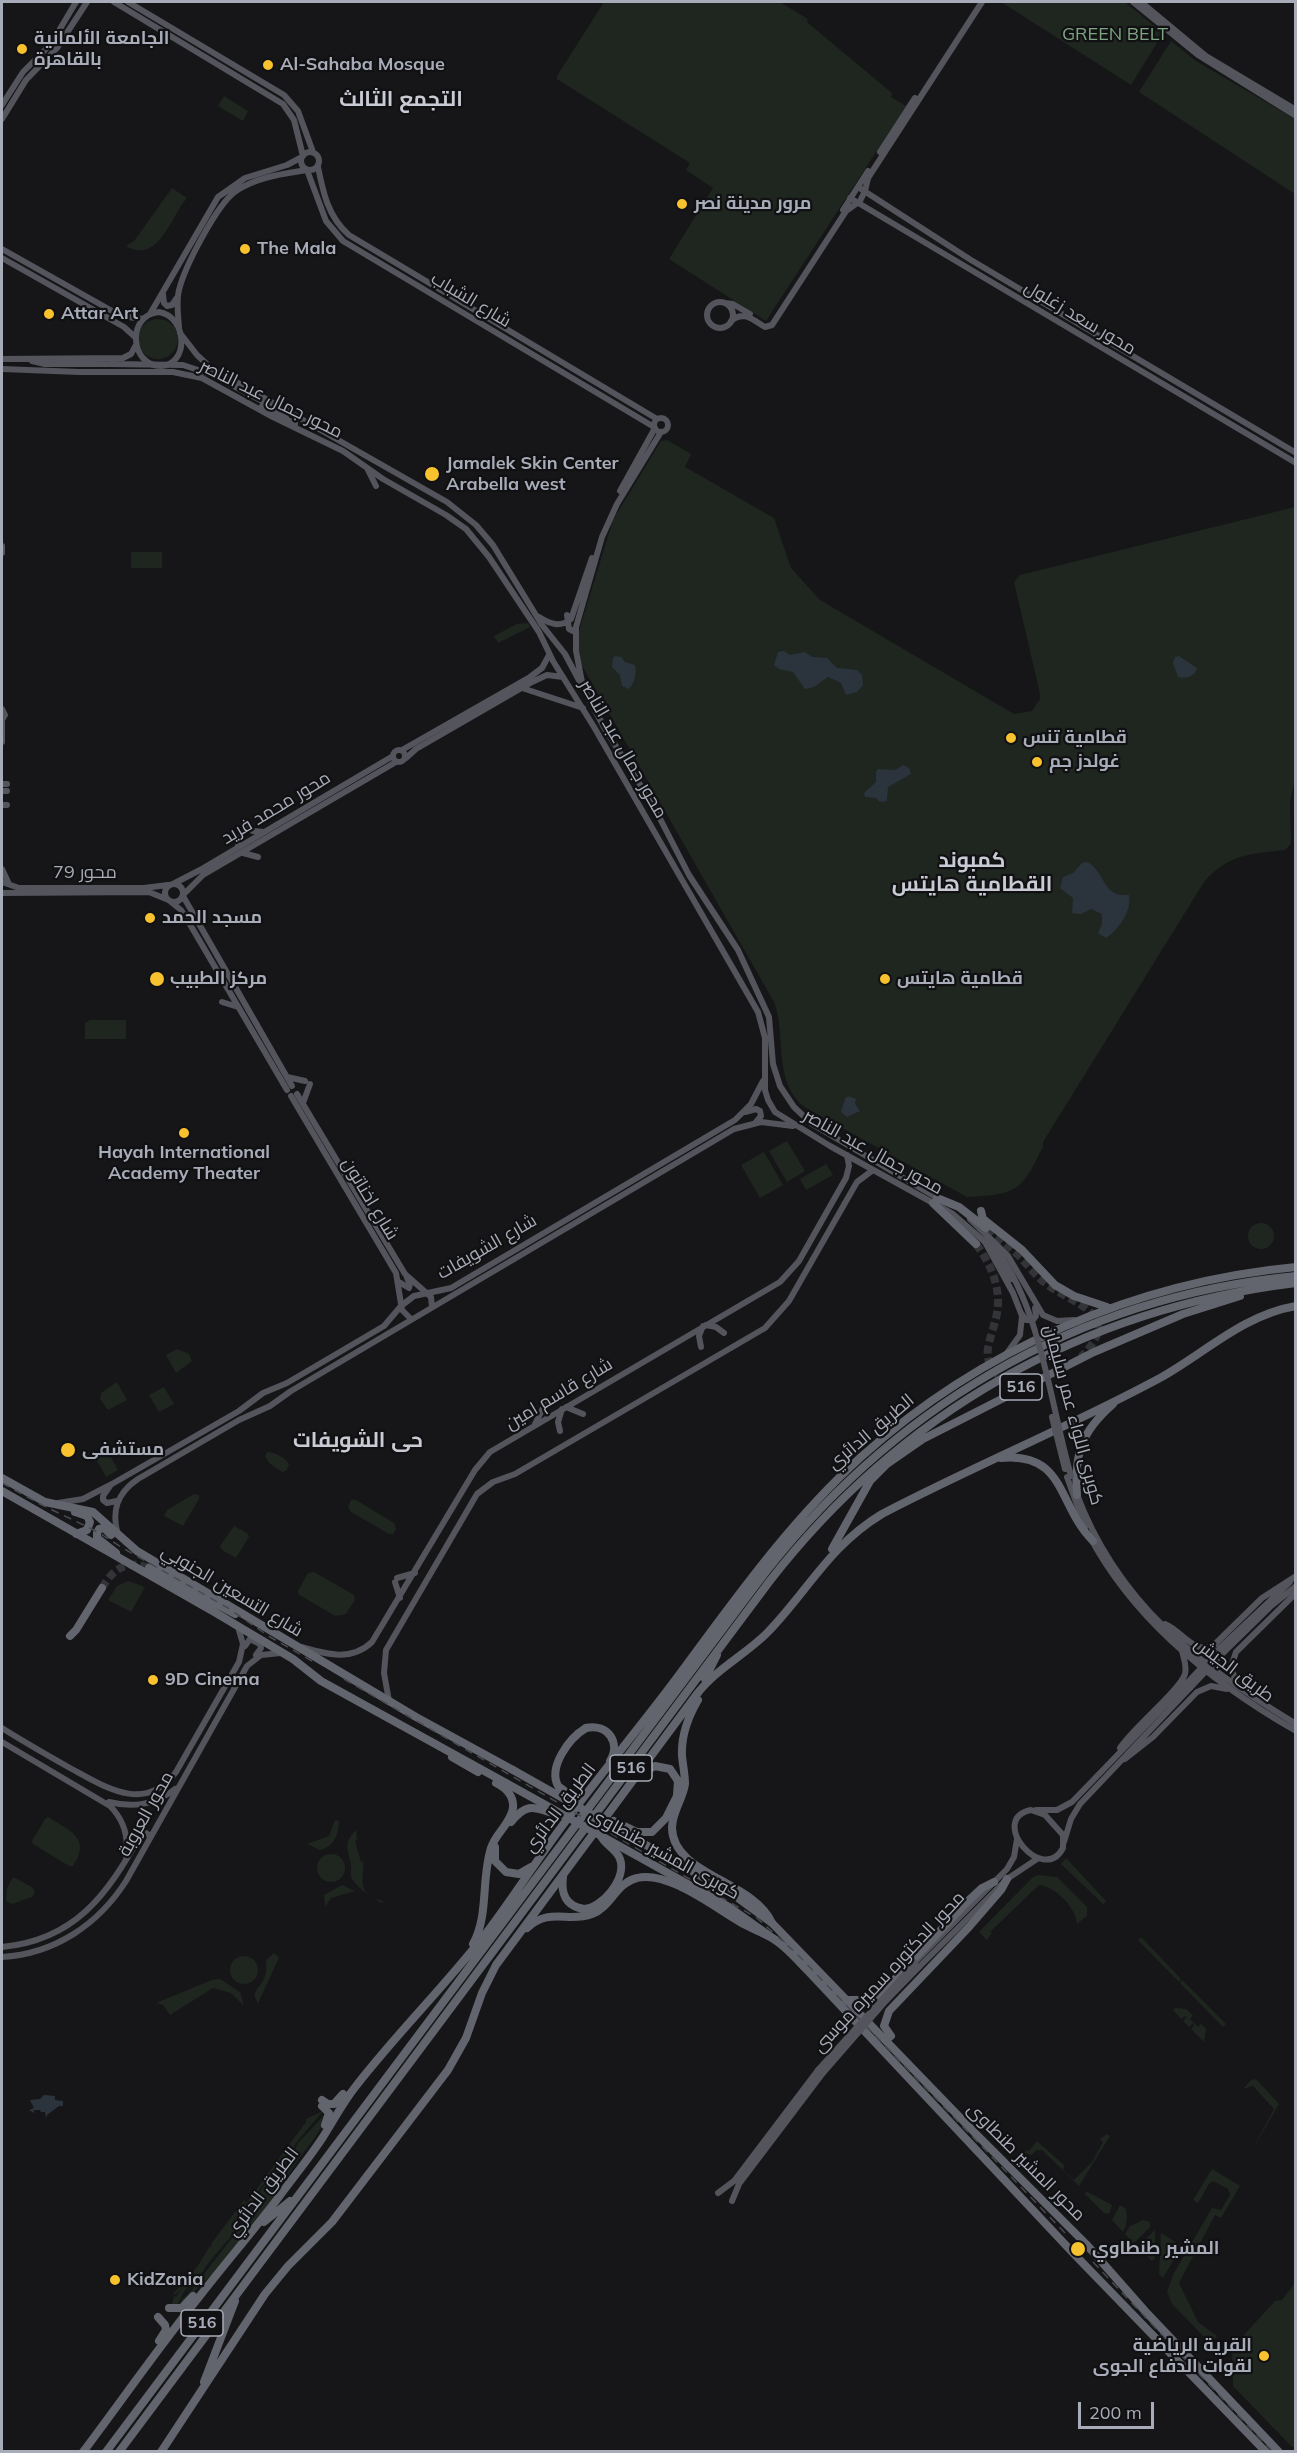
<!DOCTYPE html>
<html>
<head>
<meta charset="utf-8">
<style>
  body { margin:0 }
  #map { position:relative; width:1297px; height:2453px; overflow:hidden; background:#161618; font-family:Mulish,sans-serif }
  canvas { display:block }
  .frame { position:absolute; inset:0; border:3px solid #a7acb8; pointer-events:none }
  .scale { position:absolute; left:1078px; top:2402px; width:76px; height:27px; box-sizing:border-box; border:3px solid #a7acb8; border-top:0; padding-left:8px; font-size:18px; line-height:21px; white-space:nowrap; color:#a7acb8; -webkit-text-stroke:4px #111113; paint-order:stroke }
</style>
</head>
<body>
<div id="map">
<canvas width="1297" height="2453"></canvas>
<div class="frame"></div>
<div class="scale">200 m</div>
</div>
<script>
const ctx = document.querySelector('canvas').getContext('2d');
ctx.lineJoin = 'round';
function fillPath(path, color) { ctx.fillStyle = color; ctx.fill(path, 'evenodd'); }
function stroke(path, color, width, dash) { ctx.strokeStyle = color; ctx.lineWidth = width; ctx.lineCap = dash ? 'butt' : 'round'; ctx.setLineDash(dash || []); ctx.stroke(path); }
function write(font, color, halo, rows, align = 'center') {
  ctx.font = font + ' Mulish,Cairo,sans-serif'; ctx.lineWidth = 4.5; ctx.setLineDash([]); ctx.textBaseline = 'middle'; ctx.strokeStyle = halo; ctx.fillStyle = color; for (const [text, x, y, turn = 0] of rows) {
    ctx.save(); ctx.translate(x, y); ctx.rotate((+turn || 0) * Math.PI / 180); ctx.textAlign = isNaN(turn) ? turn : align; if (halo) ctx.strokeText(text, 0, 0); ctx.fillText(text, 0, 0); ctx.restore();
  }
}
fillPath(new Path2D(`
  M604,2H780L808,19L807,22L892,93L891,97L906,106L766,321L669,259L713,188L686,170L690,163L557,79V76Z
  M1001,2H1125L1163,33L1131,85Z
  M1171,41L1196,61L1295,119V194L1139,92Z
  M224,96L248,111L243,121L218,106Z
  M172,188L187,198C170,218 158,265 126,246L134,241Z
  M138 339a20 20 0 1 1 40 0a20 20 0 1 1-40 0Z
  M667,440L691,454L685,467L774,518L791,568L820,600L1014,714L1032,711L1040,699V694L1014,582L1020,575L1295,507L1296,774L1290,802L1291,844L1285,850C1249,854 1229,854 1204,882L1043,1142V1147C1036,1159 1028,1181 1015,1188C1003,1196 982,1196 967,1197L806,1108C772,1083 787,1037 774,1002L581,664C576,650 578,637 581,624L613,520L661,441Z
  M131,552H162V568H131Z
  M528,623L530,627L498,643L494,636L517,624Z
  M90,1020H126V1039H85V1023Z
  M787,1141L805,1171L787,1182L769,1151Z
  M764,1152L783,1185L760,1198L741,1165Z
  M826,1164L833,1175L806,1190L800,1179Z
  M1248 1236a13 13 0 1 1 26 0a13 13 0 1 1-26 0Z
  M177,1349L189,1354L192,1361L176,1373L166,1355Z
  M117,1382L127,1400L108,1410L100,1399L101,1393Z
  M164,1387L174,1404L159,1412L149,1395Z
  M108,1452L118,1470L106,1477L96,1459Z
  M267,1452C274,1452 287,1458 289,1465L286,1471L282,1472L269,1463L265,1456Z
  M194,1494L199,1495V1499L183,1526L164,1516L167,1510Z
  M351,1500H356L394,1523L396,1529L393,1534H389L351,1512L348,1507Z
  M234,1526L247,1533L249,1537L236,1558L222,1550L220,1546Z
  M314,1572L354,1595L355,1600L346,1614L335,1616L298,1594V1591L308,1573Z
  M128,1581L145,1587L131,1612L108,1600L117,1586Z
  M48,1817C69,1830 92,1838 73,1866H69L33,1844L32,1841L45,1819Z
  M335,1820L339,1821C338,1835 335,1846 320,1850L307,1844L329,1836Z
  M356,1830L357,1840L355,1841L361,1862L363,1861C366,1876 353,1894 383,1901L382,1903C373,1899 358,1888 352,1879C349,1874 352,1871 351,1865C349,1850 342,1844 356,1830Z
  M317 1868a14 14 0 1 1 28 0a14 14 0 1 1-28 0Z
  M1066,1858L1106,1901L1103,1904L1061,1864Z
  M1038,1875L1057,1877L1087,1907V1916L1077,1924C1077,1909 1055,1886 1039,1885L990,1932L992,1933L987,1940L979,1932L1032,1878Z
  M13,1877L32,1887L35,1892L32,1897L12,1904L6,1901L7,1888Z
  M342,1885L355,1891L331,1898L325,1907L324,1895Z
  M1141,1937L1181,1979L1179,1982L1138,1940Z
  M274,1953L279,1958L258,2003C249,1991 262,1987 265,1976C267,1971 266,1966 266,1960Z
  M230 1970a14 14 0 1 1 28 0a14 14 0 1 1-28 0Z
  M220,1979L240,1992L244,2006L231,1993L213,1988L170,2015L163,2005L156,2003L212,1980Z
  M1182,1980L1226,2024L1223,2027L1180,1983Z
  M1175,2008L1186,2009L1193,2015L1190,2019L1198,2027L1201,2024L1206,2029L1204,2042L1191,2029L1194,2025L1193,2023L1189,2027L1183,2021L1187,2017L1185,2016L1181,2019L1173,2010Z
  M1256,2079L1279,2104L1250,2154L1274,2109L1253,2086L1243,2089L1251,2080Z
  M323,2111L296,2143L283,2170L280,2173L273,2174L262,2186L234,2233L209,2262L199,2277L185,2290L176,2307L172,2304L174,2296L176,2297L182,2288L176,2294H173L197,2267L210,2246L212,2248L211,2244L244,2200L246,2202L230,2225L306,2122V2119Z
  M326,2113C323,2131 308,2146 298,2160C275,2194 253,2228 227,2258C213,2275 196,2289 182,2305L178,2307C182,2295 190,2296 194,2286L184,2293L200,2279L235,2234L264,2185L268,2182L279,2180L298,2143Z
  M1107,2134L1110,2136L1079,2186L1042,2150H1037L1031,2155L1024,2153L1027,2150L1029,2151L1037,2141L1064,2165L1063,2170L1074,2180L1092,2162L1103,2142L1100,2139Z
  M1212,2169L1240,2186L1221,2218L1215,2215L1179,2283L1198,2322L1217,2336L1214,2339L1204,2337L1172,2304L1167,2291L1174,2273L1212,2208L1221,2210L1230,2195L1228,2189L1213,2181L1209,2184L1198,2203L1193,2200Z
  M1086,2191L1112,2205L1109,2214L1104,2213L1085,2194Z
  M1120,2205L1126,2209C1128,2218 1127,2225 1123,2232L1112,2220Z
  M1143,2220L1150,2222V2227L1135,2242H1132L1125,2234L1130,2226Z
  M1155,2230V2258L1152,2261L1138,2247Z
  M1161,2233L1182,2246L1163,2278L1159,2274Z
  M1295,2283V2447H1292L1233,2386L1232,2348L1275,2301L1282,2300Z`), '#1e261f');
fillPath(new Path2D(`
  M784,651L790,655L805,652L812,657L827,658L837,668L857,670L862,675L863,685L857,692L846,695L841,683L828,677L814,687L805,689L793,672L779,669L774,665L778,652Z
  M615,656L621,657L625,662L635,665C637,673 634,684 629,689L622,686L620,675L612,667L613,658Z
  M1179,656L1197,668C1195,677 1185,679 1178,677L1173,663L1175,657Z
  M903,765L909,768L911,774L888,787L887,801L880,802L876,798L865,797L864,793L876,782V772L878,769L895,770Z
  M1088,862C1107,875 1102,897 1129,895C1132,911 1119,929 1106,938L1098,933L1102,924V914L1091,909L1081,914L1072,913L1073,898L1060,888L1063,877L1073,873L1082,863Z
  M848,1096L856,1099L855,1104L860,1111L847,1117L841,1112L845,1099Z
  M44,2095L55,2096V2100L63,2101V2106H59L47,2115L46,2118L45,2112H41L40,2110H34V2113L29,2110L34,2108L30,2100L40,2099Z`), '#2b343c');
stroke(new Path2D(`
  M987,1229C998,1238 1009,1246 1019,1256C1028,1265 1035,1275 1045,1283C1071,1304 1126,1313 1081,1357
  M976,1244C988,1260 997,1278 998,1299C999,1317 991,1331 988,1348C985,1365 999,1382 1017,1382C1024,1382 1032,1380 1039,1378
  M102,1588C113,1569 127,1559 149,1568`), '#333438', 8, [8, 4]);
stroke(new Path2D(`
  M114,2L283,104L294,120L303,156
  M128,2L284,95L298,111L313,152
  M1133,2L1198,55L1296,116
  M1141,2L1206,56L1296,110
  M2,105L23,72L51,44L76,2
  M2,119L26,80L57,48L87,2
  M301 161a9 9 0 1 1 18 0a9 9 0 1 1-18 0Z
  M880,152L915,98
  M318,167C323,192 328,217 349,235L657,419
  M307,170L326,221L343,241L654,427
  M858,187L971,260L1296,453
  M850,198L1296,463
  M843,210L868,171
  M2,249L121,316L143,319
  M2,258L124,327L135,337
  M163,294L164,303L167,306L172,305L176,299
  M707 315a13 13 0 1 1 26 0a13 13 0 1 1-26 0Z
  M725,303L733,304L750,314
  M159,312C188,317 189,365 161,366C130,366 126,315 159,312Z
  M150,314L218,197L245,178L287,165L302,157
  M731,321C744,310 753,320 765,327L772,325L846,211L860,201L865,191L868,178L982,2
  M179,327C178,314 176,302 179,290C185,266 217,204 236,191C256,177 283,174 307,170
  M180,333L197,355L210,367L447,502L476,525L493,545L542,625L565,654L605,729L653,805L689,875L738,950L769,1017L773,1064L780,1086L794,1107L812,1124L939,1199
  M2,359L123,358L131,354L136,345
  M32,361L45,364H111
  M2,369L79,372H173L202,378L273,417L343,451L383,479L446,515L466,529L489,557L539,632L553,661L594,727L758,1012L765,1038V1090L768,1100L775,1112L830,1146L953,1214L985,1242L1013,1293L1022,1316L1020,1335L1007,1353
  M213,375L287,414
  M262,406L295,424
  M654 425a7 7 0 1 1 14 0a7 7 0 1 1-14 0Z
  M368,470L376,486
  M620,491L655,428
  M2,546V553
  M567,615L569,629L573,631L576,628
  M539,617C550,624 560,628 571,619L592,558
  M582,682L576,651V627L602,537L617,504L661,432
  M522,688L583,708
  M2,709L5,715L2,720
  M2,742V719
  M393 756a6 6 0 1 1 12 0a6 6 0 1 1-12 0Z
  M402,750L530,677L542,668L549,655
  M406,758L416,749L532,682L547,675L563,677
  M2,784H7
  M2,791H7
  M2,805H7
  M245,827L253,831L264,832
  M238,846L243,830
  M243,853L258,857
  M2,869L9,884
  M2,882L19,888H144L168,885
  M165 893a9 9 0 1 1 18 0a9 9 0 1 1-18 0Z
  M173,884L200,870L393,756
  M2,893L149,892L166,899
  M183,895L203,875L396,762
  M183,896L292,1086
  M171,902L181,910L188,921L287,1090
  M222,1002L238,1007
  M287,1077L305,1081
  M297,1094L405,1274L431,1297L432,1307
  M291,1096L396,1273L402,1310L411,1319
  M303,1103L310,1084
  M745,1112L756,1109L760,1111L761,1116L756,1122
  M970,1219L1008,1256L1043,1315L1057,1321L1074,1320
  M399,1282L409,1288L410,1284L407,1278
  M1021,1313L1026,1320H1033L1036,1316L1035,1308
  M706,1325L716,1327L724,1333
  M701,1347L699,1336L703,1326
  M566,1407L583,1414
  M535,1424L547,1400
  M560,1431L558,1422L562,1409
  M1067,1477L1085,1527
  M110,1486L103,1496V1500L107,1503L117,1501
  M1076,1492C1117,1603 1197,1664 1296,1724
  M58,1503L83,1499L112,1484L239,1411L263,1393L287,1383L384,1326L401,1306L414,1296L451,1288L735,1120L751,1104L763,1081
  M118,1535C111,1511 117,1493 138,1479L239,1420L270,1406L291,1391L734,1129L761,1122L793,1126
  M1091,1539C1136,1622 1214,1684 1296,1731
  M397,1578L415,1573
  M395,1582L400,1598
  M1165,1624C1182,1631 1191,1652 1212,1647L1262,1598L1296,1576
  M245,1646L250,1639L260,1644L261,1648L256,1655
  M301,1647C326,1654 351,1662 372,1642L475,1470L490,1452L780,1282L799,1261L846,1178L849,1166L847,1155
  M1220,1648L1290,1582
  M1224,1652L1270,1607L1296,1586
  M1237,1685L1231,1667L1236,1652L1296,1593
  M389,1701L384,1673L386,1650L477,1494L493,1482L515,1474L765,1328L789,1301L857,1182L873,1170
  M2,1728C24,1742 47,1755 70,1768C105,1787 145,1814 176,1772L239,1662L243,1644L238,1627
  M2,1742L110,1806C124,1820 129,1837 126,1857
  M1120,1748C1133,1728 1180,1690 1185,1674C1187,1666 1184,1659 1182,1651
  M1125,1759L1153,1737L1197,1692L1211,1686L1227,1689
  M109,1802C133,1808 155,1805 175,1789
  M1031,1810L1045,1815L1063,1835V1848C1043,1886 987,1819 1031,1810Z
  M1036,1810H1057L1072,1802L1186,1684
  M1064,1842L1071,1819L1080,1804L1190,1688
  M2,1947C75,1940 107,1895 140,1836L146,1833L150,1836
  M2,1957C54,1954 98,1925 126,1881L247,1666L261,1655L281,1653
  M916,1961L1007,1869L1014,1857L1017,1839
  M919,1967L1007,1879L1037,1859
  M718,2193L734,2181L818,2070
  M732,2201L739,2184L823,2073`), '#53545c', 6);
stroke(new Path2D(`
  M937,1198L959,1207L986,1228
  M933,1203L976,1244
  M981,1211L983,1219L1022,1250L1055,1285L1074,1296L1107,1307
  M1001,1458C1066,1452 1057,1505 1093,1541
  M2,1478L45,1502L93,1512L137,1551L416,1717L513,1770
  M2,1491L216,1613L293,1659L321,1681L506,1783
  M1077,1495C1074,1454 1081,1432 1113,1404
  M75,1512L87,1516L90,1522L87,1530L76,1534
  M111,1535L104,1528L99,1529L97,1533V1538L116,1553
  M832,1549L870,1481L887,1464L923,1439L1094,1352L1183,1314L1240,1296
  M149,1568L235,1614
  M70,1636L76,1630L102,1588
  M705,1679L717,1655
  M698,1700C688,1717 681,1736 682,1756C683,1766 685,1775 685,1784C683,1799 672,1812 672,1828C673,1875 754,1881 772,1923L975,2133L1086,2244L1145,2311L1279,2452
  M586,1728C608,1723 621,1743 610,1761
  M452,1757L478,1772
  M642,1773L655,1766L670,1769L678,1781L677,1795
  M511,1822C530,1798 538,1811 561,1815
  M495,1847V1861L506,1872L519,1874L531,1867
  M563,1877C561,1893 565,1906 584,1909C602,1908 627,1879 620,1859C617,1850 607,1846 602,1838
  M527,1928C550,1907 568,1923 592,1914C611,1907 616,1883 637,1878C667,1870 714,1907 740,1922C750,1928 762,1932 772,1938C786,1946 798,1961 809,1972L1075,2255L1266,2452
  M473,1944C489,1915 481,1879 491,1848C495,1834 511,1823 513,1808C514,1796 506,1788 496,1783
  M848,2000H868L882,1993L967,1902L982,1888L994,1882
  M886,2040L891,2036L884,2026L889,2011L969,1927L1001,1890L1007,1879
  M322,2100L328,2104H334L343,2094
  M322,2106L329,2113L325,2125
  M264,2222L290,2201
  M169,2308H182L193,2296
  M158,2317L165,2325L166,2330L159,2341
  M204,2382L235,2301
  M83,2452C122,2400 159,2347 199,2297C226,2262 255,2229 281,2194C295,2175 310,2157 323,2137C334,2120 343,2102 356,2086C397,2033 446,1985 487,1932C515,1895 540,1855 568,1818C603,1771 641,1726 676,1679C733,1602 789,1522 861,1457C981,1349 1135,1282 1296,1267
  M106,2452L755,1586C888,1410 1074,1297 1296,1276
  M119,2452L769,1582C901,1412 1082,1309 1296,1283
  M161,2452L265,2294L288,2266L332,2222L448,2070L466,2038L482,1993L496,1965L697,1694C716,1669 745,1655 767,1633C808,1591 829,1546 882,1514C974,1466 1069,1427 1160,1378C1205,1353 1243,1315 1296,1306`), '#63656e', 8);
stroke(new Path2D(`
  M2,1483L42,1505L98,1532L121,1547L228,1608L270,1637L312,1661
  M344,1679L757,1918L799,1956L1065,2233
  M1093,2262L1273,2452`), '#4a4b52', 1.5, [8, 6]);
stroke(new Path2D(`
  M111,364L183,365L213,375
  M987,1237C1042,1303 1048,1396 1071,1476
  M985,1242L1011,1279
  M1052,1417L1065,1469
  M1186,1684L1220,1648
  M1190,1688L1224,1652
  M818,2070L915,1963
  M823,2073L884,2003L919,1967`), '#53545c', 6);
stroke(new Path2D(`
  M513,1770L731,1893L772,1923
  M506,1783L729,1907L774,1939
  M575,1799L558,1786C548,1767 569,1738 586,1728
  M614,1821L637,1832H652L666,1818L677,1796`), '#63656e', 8);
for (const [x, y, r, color] of [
  [22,49,6,"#f8c12e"],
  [268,65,6,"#f8c12e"],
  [682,204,6,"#f8c12e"],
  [245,249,6,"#f8c12e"],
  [49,314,6,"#f8c12e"],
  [432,474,8,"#f8c12e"],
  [1011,738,6,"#f8c12e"],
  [1037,762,6,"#f8c12e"],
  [150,918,6,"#f8c12e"],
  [157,979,8,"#f8c12e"],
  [885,979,6,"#f8c12e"],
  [184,1133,6,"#f8c12e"],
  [68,1450,8,"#f8c12e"],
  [153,1680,6,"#f8c12e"],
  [1078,2249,8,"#f8c12e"],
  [115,2280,6,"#f8c12e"],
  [1264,2356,6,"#f8c12e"]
]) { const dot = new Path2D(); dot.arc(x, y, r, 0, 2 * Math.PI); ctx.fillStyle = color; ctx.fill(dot); stroke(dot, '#111113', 2); }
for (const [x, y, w] of [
  [1021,1387,42],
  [631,1768,42],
  [202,2323,42]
]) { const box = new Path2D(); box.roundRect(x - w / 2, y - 13, w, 26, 4.5); ctx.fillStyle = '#111113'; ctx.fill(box); stroke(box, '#a7acb8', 1.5); }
write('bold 16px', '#a7acb8', null, [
  ["516",1021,1387],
  ["516",631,1768],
  ["516",202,2323]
]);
write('18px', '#7ea483', '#111113', [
  ["GREEN BELT",1115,35]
]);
write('bold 18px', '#a7acb8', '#111113', [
  ["الجامعة الألمانية",34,39],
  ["بالقاهرة",34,60],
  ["Al-Sahaba Mosque",280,65],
  ["مرور مدينة نصر",694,204],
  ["The Mala",257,249],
  ["Attar Art",61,314],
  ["Jamalek Skin Center",446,464],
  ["Arabella west",446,485],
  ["قطامية تنس",1023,738],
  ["غولدز جم",1049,762],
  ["مسجد الحمد",162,918],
  ["مركز الطبيب",170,979],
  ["قطامية هايتس",897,979],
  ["Hayah International",184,1153,"center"],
  ["Academy Theater",184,1174,"center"],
  ["مستشفى",82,1450],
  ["9D Cinema",165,1680],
  ["المشير طنطاوي",1092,2249],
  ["KidZania",127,2280],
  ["القرية الرياضية",1252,2346,"right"],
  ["لقوات الدفاع الجوى",1252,2367,"right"]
], 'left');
write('18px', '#a7acb8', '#111113', [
  ["شارع الشباب",471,300,31],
  ["محور سعد زغلول",1080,318,31],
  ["محور جمال عبد الناصر",271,399,26],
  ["محور جمال عبد الناصر",623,749,60],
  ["محور محمد فريد",276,808,-31],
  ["محور 79",85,873],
  ["محور جمال عبد الناصر",873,1152,29],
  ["شارع اخناتون",370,1199,59],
  ["شارع الشويفات",487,1247,-30],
  ["شارع قاسم امين",559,1394,-31],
  ["كوبرى اللواء عمر سليمان",1073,1415,75],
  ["الطريق الدائري",871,1432,-40],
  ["شارع التسعين الجنوبي",232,1591,31],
  ["طريق الجيش",1234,1670,37],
  ["الطريق الدائري",560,1808,-53],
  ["محور العروبة",146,1814,-61],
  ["كوبرى المشير طنطاوى",664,1854,29],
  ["محور الدكتوره سميره موسى",889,1972,-47],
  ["محور المشير طنطاوى",1026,2162,45],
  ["الطريق الدائري",263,2192,-53]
]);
write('bold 21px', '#c9cbd4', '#111113', [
  ["التجمع الثالث",401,100],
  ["كمبوند",972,861],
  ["القطامية هايتس",972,885],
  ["حى الشويفات",358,1441]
]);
</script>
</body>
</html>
